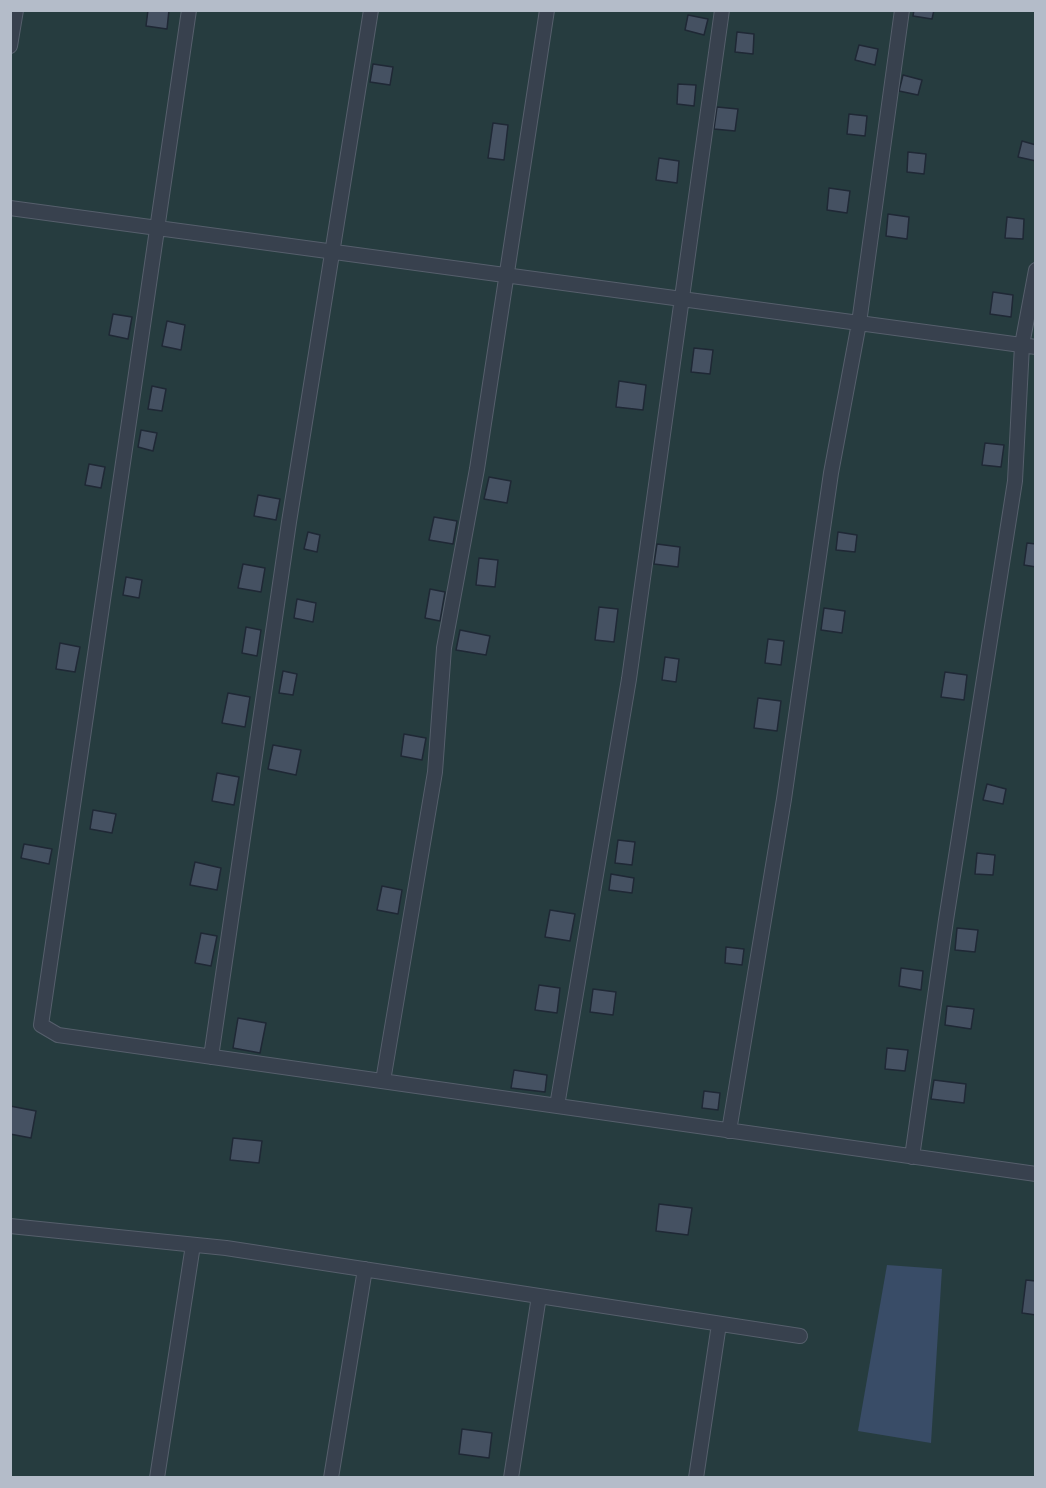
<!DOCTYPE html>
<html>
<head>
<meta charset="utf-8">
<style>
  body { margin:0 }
  #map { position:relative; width:1046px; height:1488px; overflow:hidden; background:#242f3e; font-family:Commissioner,sans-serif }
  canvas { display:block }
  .frame { position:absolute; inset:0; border:12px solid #b4bcc9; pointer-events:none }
</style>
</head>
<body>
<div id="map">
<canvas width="1046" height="1488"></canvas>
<div class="frame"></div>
</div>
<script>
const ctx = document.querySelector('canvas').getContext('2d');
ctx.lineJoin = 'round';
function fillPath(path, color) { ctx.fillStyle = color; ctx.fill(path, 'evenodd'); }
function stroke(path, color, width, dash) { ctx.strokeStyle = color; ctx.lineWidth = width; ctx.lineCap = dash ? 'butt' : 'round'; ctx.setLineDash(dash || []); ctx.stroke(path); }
fillPath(new Path2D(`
  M11,11H1035V1477H11Z`), '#263c3f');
fillPath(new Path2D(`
  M887,1265L942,1269L931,1443L858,1431Z`), '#394c67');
const building = new Path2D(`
  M148,10H169L167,29L146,26Z
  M914,10H934L932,19L913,16Z
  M688,15L708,19L704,35L685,30Z
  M737,32L754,34L753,54L735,52Z
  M859,45L878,49L875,65L855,60Z
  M373,64L393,67L390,85L370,82Z
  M903,75L922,80L918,95L899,91Z
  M678,84L696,85L694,106L677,104Z
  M717,107L738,109L735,131L714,129Z
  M849,114L867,116L865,136L847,134Z
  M493,123L508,125L504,160L488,158Z
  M1022,141L1036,145V161L1018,157Z
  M908,152L926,154L924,174L907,172Z
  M659,158L679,161L677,183L656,180Z
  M829,188L850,191L847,213L827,210Z
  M888,214L909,217L907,239L886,236Z
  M1007,217L1024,219L1023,239L1005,238Z
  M993,292L1013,295L1011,317L990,314Z
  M113,314L132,317L128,339L109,335Z
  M167,321L185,325L181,350L162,346Z
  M694,348L713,350L710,374L691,372Z
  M619,381L646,385L643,410L616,407Z
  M152,386L166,389L162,411L148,409Z
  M141,430L157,433L153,451L138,447Z
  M985,443L1004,445L1001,467L982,465Z
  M89,464L105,467L101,488L85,485Z
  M489,477L511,481L507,503L484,499Z
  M258,495L280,499L276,520L254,516Z
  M434,517L457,521L453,544L429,540Z
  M308,532L320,535L317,552L304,549Z
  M838,532L857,535L855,552L836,550Z
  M1027,543L1036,544V567L1024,565Z
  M657,544L680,547L678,567L654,564Z
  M479,558L498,560L495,587L476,585Z
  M243,564L265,568L261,592L238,588Z
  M126,577L142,580L139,598L123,595Z
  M430,589L445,592L440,621L425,618Z
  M297,599L316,603L313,622L294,618Z
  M599,607L618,609L614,642L595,640Z
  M824,608L845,611L842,633L821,630Z
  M246,627L261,630L257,656L242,653Z
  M460,630L490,636L486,655L456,650Z
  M768,639L784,641L781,665L765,663Z
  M60,643L80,647L75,672L56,669Z
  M665,657L679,659L676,682L662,680Z
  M283,671L297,674L293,695L279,693Z
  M945,672L967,675L964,700L941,697Z
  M228,693L250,697L245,727L222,723Z
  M758,698L781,701L777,731L754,728Z
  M404,734L426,738L422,760L401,756Z
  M273,745L301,750L296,775L268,769Z
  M217,773L239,777L234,805L212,801Z
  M987,784L1006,789L1003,804L983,800Z
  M93,810L116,814L112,833L90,829Z
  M618,840L635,842L632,865L615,863Z
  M24,844L52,849L49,864L21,858Z
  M977,853L995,855L993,875L975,874Z
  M195,862L221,868L217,890L190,885Z
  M611,874L634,878L632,893L609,890Z
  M382,886L402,890L398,914L377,910Z
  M550,910L575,914L570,941L545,937Z
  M957,928L978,930L975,952L955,950Z
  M201,933L217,936L211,966L195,963Z
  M726,947L744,949L742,965L725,963Z
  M901,968L923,971L921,990L899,986Z
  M539,985L560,988L557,1013L535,1010Z
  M593,989L616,992L613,1015L590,1012Z
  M947,1006L974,1009L971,1029L945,1025Z
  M238,1018L266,1023L260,1053L233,1048Z
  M887,1048L908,1050L905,1071L885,1069Z
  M514,1070L547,1075L545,1092L511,1088Z
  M934,1080L966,1084L964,1103L931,1099Z
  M704,1091L720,1093L718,1110L702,1108Z
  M10,1106L36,1111L31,1138L10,1134Z
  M233,1138L262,1141L259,1163L230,1160Z
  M659,1204L692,1208L688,1235L656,1231Z
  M1026,1280L1036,1281V1315L1022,1313Z
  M462,1429L492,1433L489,1458L459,1454Z`);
fillPath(building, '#455162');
stroke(building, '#1f2835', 1.5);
const lane = new Path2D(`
  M189,10L41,1025L58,1035L1036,1174
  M10,46L16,10
  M10,208L1036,347
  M211,1057L289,522L371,10
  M383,1081L435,772L444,648L477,469L547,10
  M557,1106L629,679L722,10
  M729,1131L784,799L831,473L859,323L902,10
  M912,1157L946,920L1015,481L1022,345L1036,270
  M10,1226L226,1248L800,1336
  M157,1478L193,1245
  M331,1478L365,1269
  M511,1478L539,1296
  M696,1478L719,1324`);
stroke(lane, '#565f6c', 16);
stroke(lane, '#38414e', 14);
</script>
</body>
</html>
